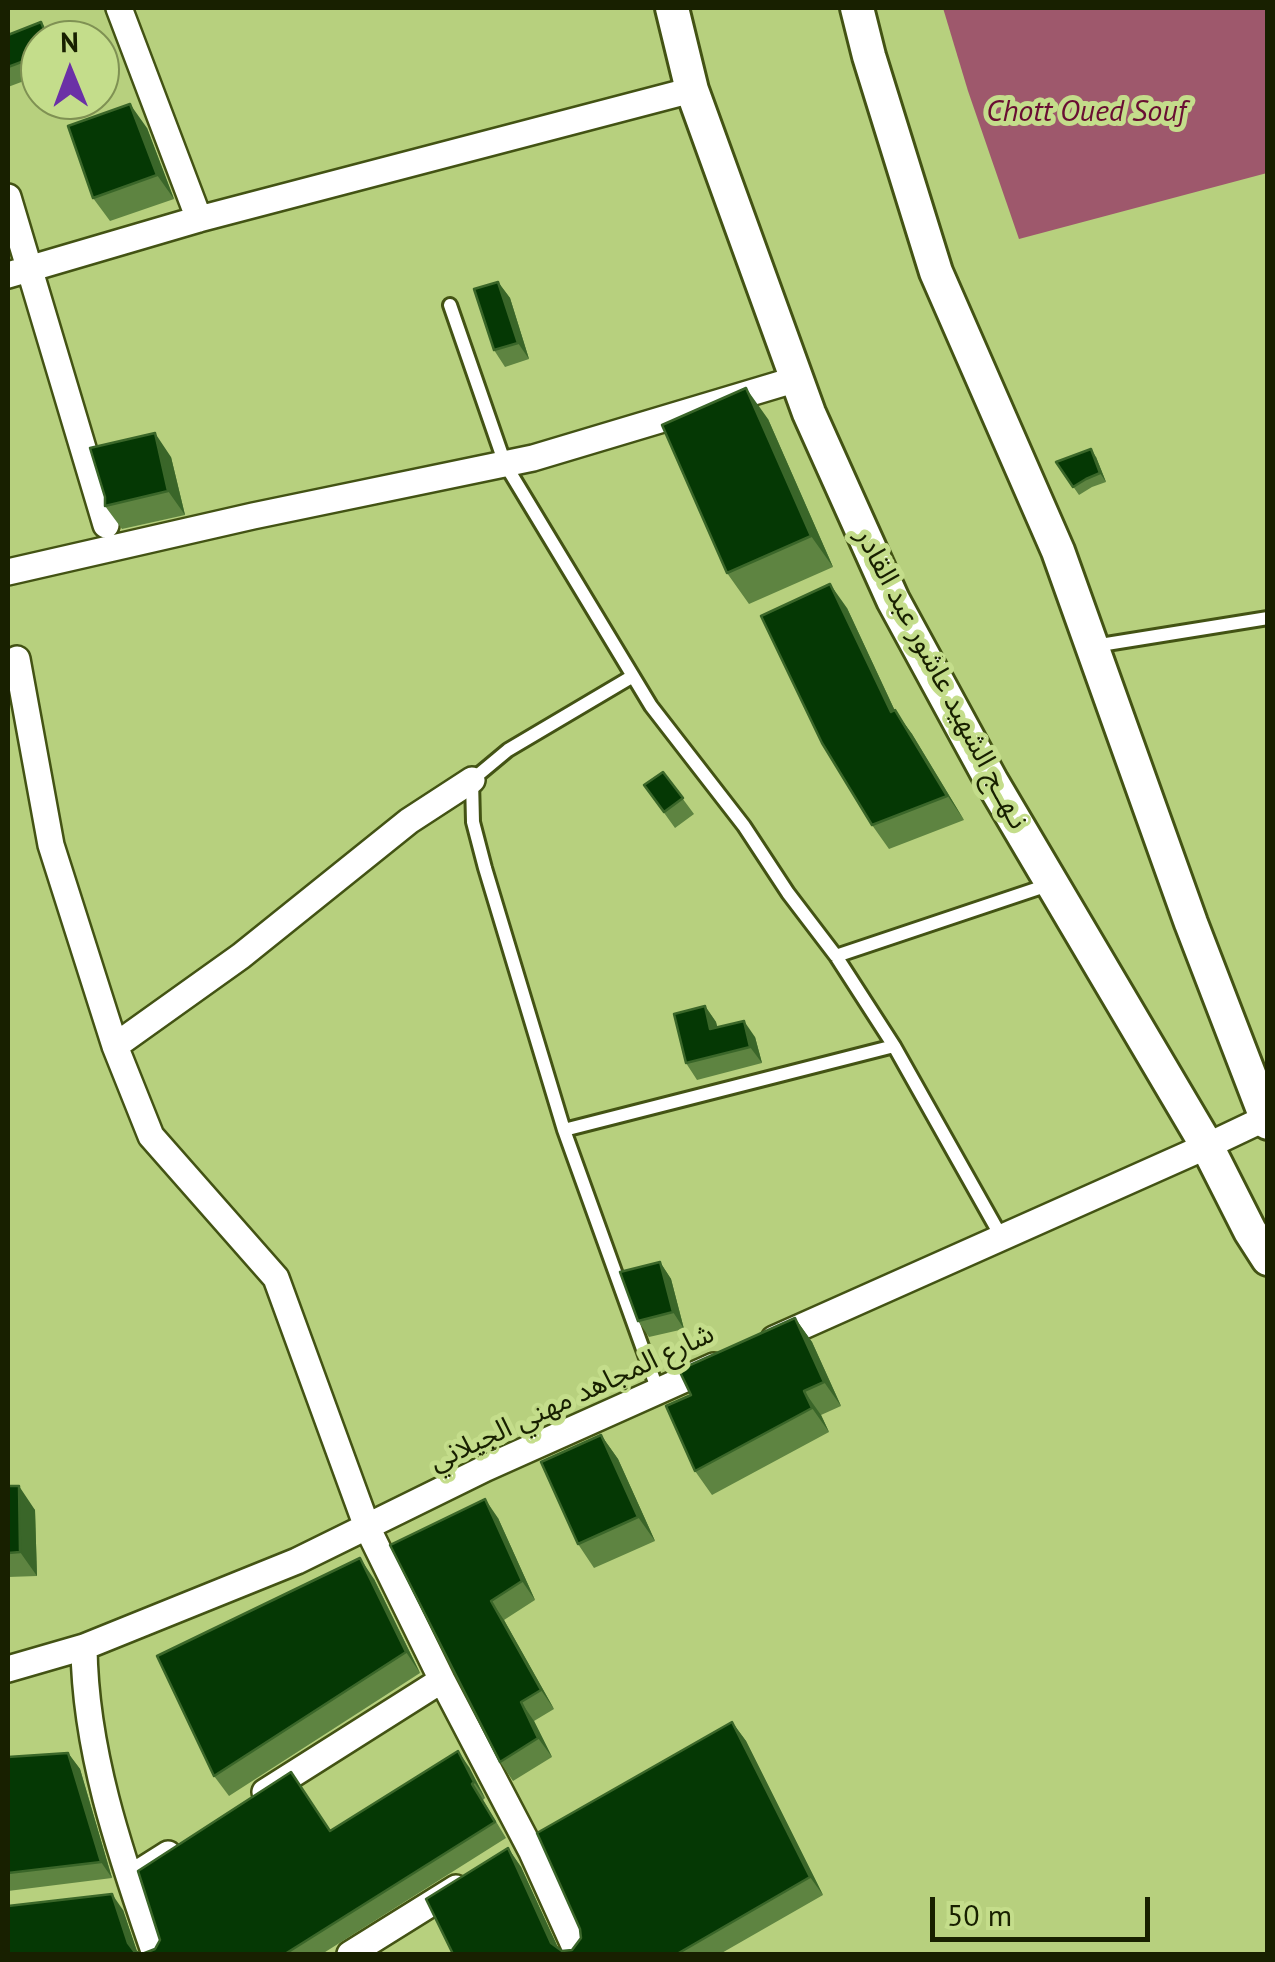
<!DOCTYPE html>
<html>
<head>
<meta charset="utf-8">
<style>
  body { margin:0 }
  #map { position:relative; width:1275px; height:1962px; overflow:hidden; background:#b7d07e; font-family:"PT Sans",sans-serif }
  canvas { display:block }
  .frame { position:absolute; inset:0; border:10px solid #182000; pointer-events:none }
  .north { position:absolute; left:20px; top:20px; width:100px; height:100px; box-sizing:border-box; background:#c4dd8b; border:2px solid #7f9153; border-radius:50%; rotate:359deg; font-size:28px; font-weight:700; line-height:40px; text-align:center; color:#182000 }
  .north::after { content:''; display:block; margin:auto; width:35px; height:45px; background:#6b30a6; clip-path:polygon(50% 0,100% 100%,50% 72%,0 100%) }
  .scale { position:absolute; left:930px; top:1897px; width:220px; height:45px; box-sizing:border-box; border:5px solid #182000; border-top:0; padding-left:12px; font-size:30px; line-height:35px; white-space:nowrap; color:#182000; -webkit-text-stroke:8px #c4dd8b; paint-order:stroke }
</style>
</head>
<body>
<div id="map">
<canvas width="1275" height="1962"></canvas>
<div class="frame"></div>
<div class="north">N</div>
<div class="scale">50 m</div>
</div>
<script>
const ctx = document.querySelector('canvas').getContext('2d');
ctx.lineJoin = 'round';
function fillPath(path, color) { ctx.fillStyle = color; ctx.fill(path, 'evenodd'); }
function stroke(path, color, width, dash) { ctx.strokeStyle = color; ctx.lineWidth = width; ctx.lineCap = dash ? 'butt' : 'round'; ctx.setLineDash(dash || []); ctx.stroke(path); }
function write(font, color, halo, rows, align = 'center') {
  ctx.font = font + ' "PT Sans","Noto Sans Arabic",sans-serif'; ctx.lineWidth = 10; ctx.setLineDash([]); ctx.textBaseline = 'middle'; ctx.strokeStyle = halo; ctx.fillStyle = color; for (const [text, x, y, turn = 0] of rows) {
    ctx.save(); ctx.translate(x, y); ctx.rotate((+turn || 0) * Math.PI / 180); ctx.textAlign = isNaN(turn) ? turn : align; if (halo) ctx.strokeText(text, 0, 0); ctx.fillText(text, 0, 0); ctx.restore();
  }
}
fillPath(new Path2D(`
  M943,8H1267V173L1019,239L968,91Z`), '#9e586c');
const lane = new Path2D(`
  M450,305L505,464L651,706L744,826L788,893L836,956L894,1046L1002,1238
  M1094,646L1268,618
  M633,676L508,750L472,780L473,822L485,868L564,1130L658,1391
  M836,956L1051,884
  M564,1130L894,1046`);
const street = new Path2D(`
  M119,8L199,219
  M8,197L106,525
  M8,275L199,219L692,90
  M8,572L253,516L533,458L797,379
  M17,659L51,845L115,1046L151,1136L276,1278L367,1527L442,1680L532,1852L578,1954
  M115,1046L241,956L409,821L472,780
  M774,1339L1207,1146L1266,1118
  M84,1647C85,1753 121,1855 155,1954
  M8,1669L84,1647L297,1561L486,1468L714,1366
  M265,1792L442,1680
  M130,1878L168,1854
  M350,1954L456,1888`);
const secondary = new Path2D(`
  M672,8L692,90L809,413L893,600L992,782L1207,1146L1250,1231L1268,1259
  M857,8L869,56L936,272L1058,551L1191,923L1268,1123`);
stroke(lane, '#435314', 18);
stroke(street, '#435314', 30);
stroke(secondary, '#435314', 38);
stroke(lane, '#fff', 12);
stroke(street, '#fff', 25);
stroke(secondary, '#fff', 32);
fillPath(new Path2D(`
  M41,22L53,40H40V75L8,87V35Z
  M147,128L174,199L110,221L93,198Z
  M498,282L510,298L529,359L505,367L494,350Z
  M768,419L833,567L749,604L727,573Z
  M171,457L185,515L122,529L105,506Z
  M1096,457L1106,482L1092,487L1079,495L1056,462Z
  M847,608L895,711L912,734L964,820L889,849L872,825Z
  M663,772L694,814L675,828L644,785Z
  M705,1006L716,1022L717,1027L755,1037L762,1063L697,1080L686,1063Z
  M660,1262L671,1279L684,1329L649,1337L638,1321Z
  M795,1318L812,1342L841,1406L821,1415L829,1432L712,1495L695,1471L691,1395Z
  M601,1435L618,1459L655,1541L594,1568L578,1544Z
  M8,1486L35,1510L37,1576L8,1577Z
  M498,1518L535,1600L504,1620L554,1709L534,1721L552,1757L513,1781L500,1762L390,1545Z
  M374,1579L420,1673L229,1796L214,1776Z
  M732,1722L746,1741L823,1895L720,1954H453L508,1848L521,1867L558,1948L562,1951L572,1950Z
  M68,1753L80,1769L112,1878L8,1891V1757Z
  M469,1767L485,1798L483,1800L506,1838L322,1954H8L123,1910L137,1952L142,1954L155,1949L330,1830Z`), '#5e8441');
fillPath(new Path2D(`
  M41,22L53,40H48Z
  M130,104L147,128L174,199L157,175Z
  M498,282L510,298L529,359L518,343Z
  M746,388L768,419L833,567L811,536Z
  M155,433L171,457L185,515L168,491Z
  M1091,449L1096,457L1106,482L1100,473Z
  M830,584L847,608L895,711L912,734L964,820L891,712Z
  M705,1006L716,1022L722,1045L710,1029Z
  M744,1021L755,1037L762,1063L750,1047Z
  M660,1262L671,1279L684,1329L673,1312Z
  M795,1318L812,1342L841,1406L824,1382Z
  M804,1391L821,1415L829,1432L812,1408Z
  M601,1435L618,1459L655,1541L638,1517Z
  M19,1486L35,1510L37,1576L20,1552Z
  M485,1499L498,1518L535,1600L522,1581Z
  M360,1558L374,1579L420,1673L406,1652Z
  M491,1601L504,1620L554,1709L541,1690Z
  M521,1702L534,1721L552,1757L538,1738Z
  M732,1722L746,1741L823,1895L810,1877Z
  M458,1751L469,1767L485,1798L474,1782Z
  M68,1753L80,1769L112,1878L101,1862Z
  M508,1848L521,1867L561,1954L551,1943Z
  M112,1894L123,1910L138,1954L128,1943Z`), '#3a6629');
const building = new Path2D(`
  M41,22L48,40H40V55L8,67V35Z
  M130,104L157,175L93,198L68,126Z
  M498,282L518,343L494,350L474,289Z
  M746,388L811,536L727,573L662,425Z
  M155,433L168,491L105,506V497L90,448Z
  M1091,449L1100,473L1086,479L1073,487L1056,462Z
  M830,584L891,712L895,710L947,796L872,825L822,743L761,616Z
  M663,772L683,798L664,812L644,785Z
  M705,1006L710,1029L744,1021L750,1047L686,1063L674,1014Z
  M660,1262L673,1312L638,1321L620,1272Z
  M795,1318L824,1382L804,1391L812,1408L695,1471L666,1406L691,1395L679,1370Z
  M601,1435L638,1517L578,1544L541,1462Z
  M8,1486H19L20,1552L8,1553Z
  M485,1499L522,1581L491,1601L541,1690L521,1702L538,1738L500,1762L390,1545Z
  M360,1558L406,1652L214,1776L157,1656Z
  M732,1722L810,1877L677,1954H453L426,1899L508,1848L551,1943L562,1951L572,1950L581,1938L580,1929L537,1833Z
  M458,1751L474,1782L472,1784L495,1822L285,1954H8V1906L112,1894L128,1943L134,1951L142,1954L155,1949L160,1940L138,1871L291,1772L330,1831Z
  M68,1753L101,1862L8,1873V1757Z`);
fillPath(building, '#053804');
stroke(building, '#3a6629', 2.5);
write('28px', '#182000', '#c4dd8b', [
  ["نـهــج الشهيد عاشور عبد القادر",941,679,62],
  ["شارع المجاهد مهني الجيلاني",572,1398,-25]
]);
write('italic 30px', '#690e33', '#c4dd8b', [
  ["Chott Oued Souf",1086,112]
]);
</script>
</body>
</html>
